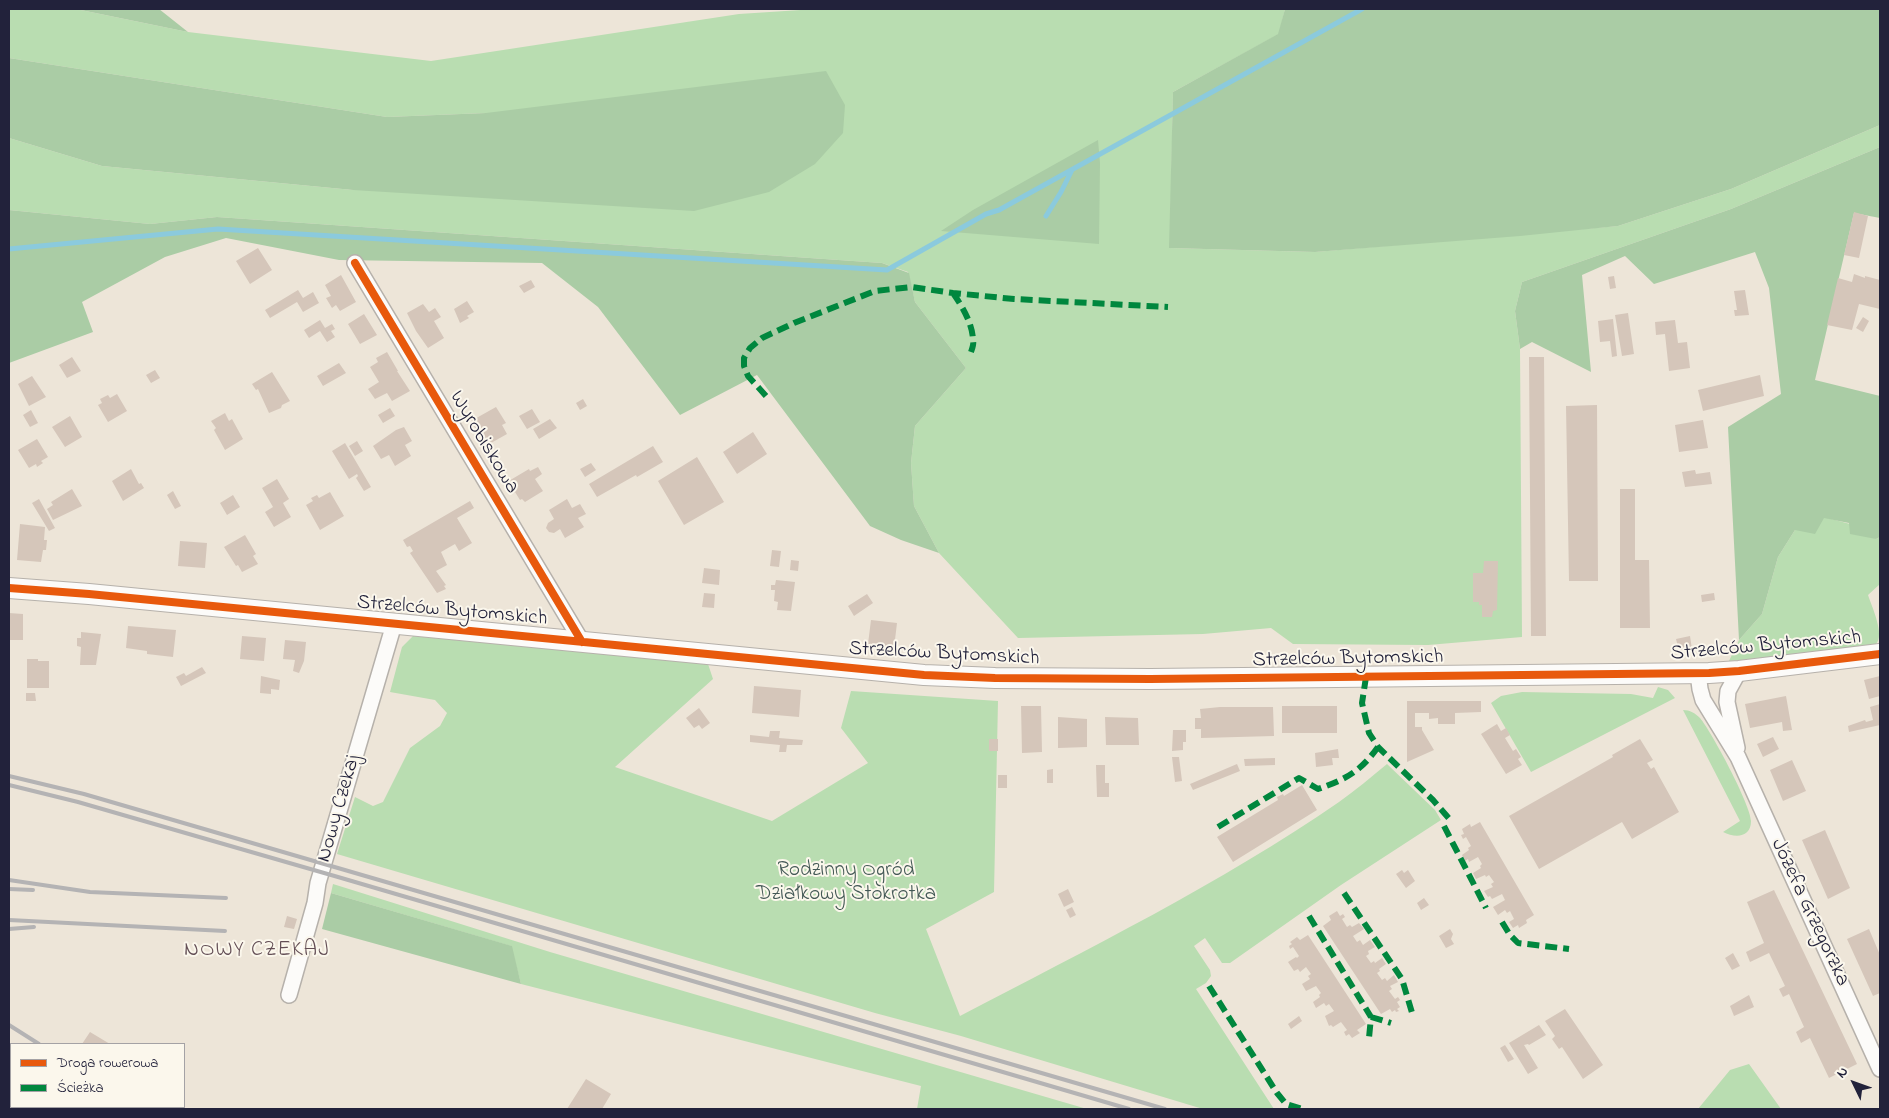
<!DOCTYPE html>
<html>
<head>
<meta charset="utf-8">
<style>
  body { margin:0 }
  #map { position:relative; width:1889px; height:1118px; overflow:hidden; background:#ede5d8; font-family:"Indie Flower",sans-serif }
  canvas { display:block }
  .frame { position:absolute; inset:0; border:10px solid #22223b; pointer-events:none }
  .legend { position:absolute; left:10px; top:1043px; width:175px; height:65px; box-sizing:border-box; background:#fbf7ec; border:1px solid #a4a2a5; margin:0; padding:6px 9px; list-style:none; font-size:15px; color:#22223b }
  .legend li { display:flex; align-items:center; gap:10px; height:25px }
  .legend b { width:25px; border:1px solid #a4a2a5 }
  .north { position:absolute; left:1829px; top:1058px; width:50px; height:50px; -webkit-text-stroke:4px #fbf7ec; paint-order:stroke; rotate:312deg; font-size:14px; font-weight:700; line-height:20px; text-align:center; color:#22223b }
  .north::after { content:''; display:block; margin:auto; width:18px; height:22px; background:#22223b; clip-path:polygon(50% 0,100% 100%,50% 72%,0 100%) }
</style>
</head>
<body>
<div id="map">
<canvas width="1889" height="1118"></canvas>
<div class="frame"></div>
<ul class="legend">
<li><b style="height:6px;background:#e8590c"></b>Droga rowerowa</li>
<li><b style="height:6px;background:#00873e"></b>Ścieżka</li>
</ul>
<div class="north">N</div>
</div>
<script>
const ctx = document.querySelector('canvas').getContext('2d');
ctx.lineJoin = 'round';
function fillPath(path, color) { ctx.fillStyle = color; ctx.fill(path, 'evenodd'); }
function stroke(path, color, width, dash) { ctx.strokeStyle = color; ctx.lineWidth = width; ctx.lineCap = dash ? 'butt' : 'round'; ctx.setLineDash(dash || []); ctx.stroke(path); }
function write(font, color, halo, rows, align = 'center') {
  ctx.font = font + ' "Indie Flower",sans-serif'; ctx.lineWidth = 4; ctx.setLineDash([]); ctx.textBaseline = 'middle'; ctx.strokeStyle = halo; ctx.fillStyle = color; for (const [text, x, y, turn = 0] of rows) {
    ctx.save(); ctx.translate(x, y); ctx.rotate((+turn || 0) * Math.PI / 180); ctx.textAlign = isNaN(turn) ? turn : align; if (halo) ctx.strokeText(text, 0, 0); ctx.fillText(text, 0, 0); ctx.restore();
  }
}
fillPath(new Path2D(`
  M9,9H76L188,32L431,61L739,14L816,9H1285L1279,34L1173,92L1170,248L1315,252L1618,226L1731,189L1880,125V147L1731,209L1522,282L1515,311L1520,349L1522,637L1428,645L1293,644L1271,628L1203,634L1018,638L939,553L914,506L911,463L915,426L966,368L915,302L908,272L882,263L217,217L150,224L9,210V138L102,166L353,190L486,113L387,117L9,58Z
  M1824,517L1850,524L1876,539L1880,537V584L1868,595C1872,607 1885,635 1876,644L1813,654L1729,661L1739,640L1762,614L1778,557L1795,530Z
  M413,636L708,664L713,679L615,767L772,821L868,763L841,728L851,691L998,701L994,892L926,929L960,1016C1088,949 1220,884 1339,802C1356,790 1371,777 1387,764L1435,810L1441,820L1341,885L1230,963H1222L1205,938L1194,946L1210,970L1211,976L1206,983L1196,989L1274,1109H1203L961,1036L875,1013L337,854L355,797L373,806L383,802L410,748L440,726L447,713L435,700L390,692L402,647Z
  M1658,687L1668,690L1675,698L1531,772L1491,703L1501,696L1522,692L1631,694L1653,698Z
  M1683,710C1690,710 1695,713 1700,718C1711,731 1751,805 1751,821C1751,838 1735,838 1723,832L1740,821Z
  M333,884L550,952L1087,1109H917L921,1086L521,984L511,946L331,893Z
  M1749,1064L1781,1109H1698L1730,1070Z`), '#b9ddb1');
fillPath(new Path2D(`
  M76,9H159L188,32Z
  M1285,9H1880V125L1731,189L1618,226L1520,236L1315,252L1169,248L1173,92L1278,34Z
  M9,58L387,117L486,113L826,71L845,105L843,133L815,164L769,192L694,211L353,190L102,166L9,138Z
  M1098,140L1100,163L1099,244L941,231L973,210Z
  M1880,147V218L1854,213L1815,380L1880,396V537L1876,539L1850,534L1849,523L1824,518L1815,534L1795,530L1778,557L1762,614L1739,640L1728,427L1781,394L1769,288L1755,252L1654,284L1625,256L1582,275L1591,372L1532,342L1520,349L1515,311L1522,282L1731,209Z
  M9,210L150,224L217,217L882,263L909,273L915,302L966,368L915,426L911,463L914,506L939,553L901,540L870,526L757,375L680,415L598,307L542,263L339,260L226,238L165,257L82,302L93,332L9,363Z
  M331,893L512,946L521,984L322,929Z`), '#aacca5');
stroke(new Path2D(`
  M1046,216L1061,192L1072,170
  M9,249L218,229L887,270L986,214L999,210L1362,9`), '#8bcadd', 5);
fillPath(new Path2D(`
  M1854,212L1868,216L1859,258L1844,255Z
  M258,248L272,270L250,284L236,261Z
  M1854,274L1865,278V276L1880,280V309L1859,304L1852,330L1827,325L1838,278L1852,282Z
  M341,275L356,302L340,311L336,305L332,308L326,298L331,296L325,285Z
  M1614,276L1616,288L1610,289L1608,277Z
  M531,280L535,287L524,293L519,286Z
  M298,290L303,298L313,292L319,303L303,312L297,302L270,318L265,310Z
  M1745,290L1749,315L1735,316L1734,310H1737L1734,291Z
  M467,301L474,312L467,316L469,318L460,323L454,309Z
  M423,304L429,312L435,308L441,317L434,321L444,338L428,348L416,331L407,313Z
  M1628,313L1634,354L1622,356L1615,315Z
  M364,314L377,335L360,344L348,324Z
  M1863,317L1869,321L1863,332L1856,328Z
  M1613,319L1617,356L1612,357L1610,341L1600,342L1598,321Z
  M320,320L325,328L332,324L335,329L331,331L335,337L327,342L320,331L309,338L304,330Z
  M1675,320L1678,343L1687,342L1690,368L1669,371L1665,334L1656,335L1655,322Z
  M387,352L398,371H397L410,391L392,401L387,393L375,399L368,389L379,382L370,367L378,362L376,358Z
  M72,357L81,371L67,378L59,365Z
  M1529,357H1544L1546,636H1531Z
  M339,363L346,373L323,386L317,376Z
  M155,370L160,378L151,383L146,375Z
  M272,372L290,401L282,405L281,408L269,413L258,389L256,390L252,384Z
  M1760,375L1764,396L1703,411L1698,390Z
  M32,376L46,397L29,406L18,384Z
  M117,394L127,411L108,422L98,405L102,403L100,399L108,395L110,398Z
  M583,399L587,406L580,410L576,403Z
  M1597,405L1598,581H1569L1566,406Z
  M496,407L506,423L502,425L507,434L491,443L488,439L484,442L471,421Z
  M390,408L395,416L383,423L378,415Z
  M532,409L540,422L527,429L519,416Z
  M31,410L38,423L30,427L23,415Z
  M225,413L229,421L232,419L243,439L225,450L214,430L216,428L211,421Z
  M70,416L82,437L65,447L52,427Z
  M550,419L557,428L539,439L533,429Z
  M1703,420L1708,448L1679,452L1675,425Z
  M404,427L412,441L405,445L411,456L395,466L389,455L381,459L373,446L396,430Z
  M753,432L767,454L737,474L723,452Z
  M37,439L48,457L41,461L43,463L37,467L36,464L29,468L18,450Z
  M357,441L363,451L355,456L349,446Z
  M345,443L371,487L364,491L356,478L358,476L357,474L349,479L332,451Z
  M653,446L663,462L637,477L636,475L597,497L589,484Z
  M697,457L724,502L684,525L658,481Z
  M591,463L596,470L585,477L580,469Z
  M538,467L542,474L535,479L543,491L525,502L522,499L520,500L515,492L514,493L507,482L529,469L530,471Z
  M131,469L139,484L141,483L144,488L123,501L112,481Z
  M1695,470L1696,474L1710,472L1712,484L1685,487L1682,472Z
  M277,479L289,499L283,503L291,517L274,527L265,512L273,507L262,488Z
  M72,489L82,506L53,520L47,509L53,505L51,502Z
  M1620,489H1635V560H1649L1650,628H1620Z
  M173,491L181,506L175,509L167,495Z
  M330,492L344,516L320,530L306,505L313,501L311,498L317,495L319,498Z
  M233,495L240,507L227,515L220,503Z
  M39,499L55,528L49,531L32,503Z
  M567,499L572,508L580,504L586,514L578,518L584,527L565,538L560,529L554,533L549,532L546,528L548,523L554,519L549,510Z
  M470,501L474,508L457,518L472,543L459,551L455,544L441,552L447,565L436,571L446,585L444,586L446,589L437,593L410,553L413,551L410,546L407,547L403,540Z
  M20,524L45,527L44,540H47L46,550H43L41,562L17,560Z
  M245,535L256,554L253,556L258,564L242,572L238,565L236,566L224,547Z
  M180,541L207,543L205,568L178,566Z
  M772,550L781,551L779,567L770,566Z
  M791,560L799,561L798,571L790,570Z
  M1484,561H1498L1497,610L1493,611L1492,617H1482V605H1479V602H1473V573H1483Z
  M704,568L720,570L719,585L702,583Z
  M776,580L795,582L791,611L777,610L778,602L774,601L775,590H771V585H775Z
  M704,593L715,594L714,608L702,607Z
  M1714,593L1715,600L1702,602L1701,595Z
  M867,594L873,603L854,616L848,606Z
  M9,613L23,614V640H9Z
  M871,620L897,623L894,648L868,644Z
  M128,626L176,630L173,657L147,654V651L126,648Z
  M81,632L101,634L96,665H80L81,647L77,646V638H81Z
  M242,636L266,638L264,661L240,659Z
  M1690,636L1692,649L1679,651L1676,639Z
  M285,640L306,642L304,661L299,673L293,671L295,660L283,659Z
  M27,659H38V661H49V688H27Z
  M202,667L206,673L181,686L176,677L184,673L186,676Z
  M261,676L280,680L279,690L271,689V694L260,693Z
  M1880,676V696L1869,699L1864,680Z
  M754,686L801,690L799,717L752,713Z
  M26,693H35L36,701H26Z
  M1786,696L1792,730L1783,731L1782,722L1750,728L1745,704Z
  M1407,701H1481V712L1455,713V724H1438V718L1429,719V713H1415V727H1422V730L1434,750L1407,762Z
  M1880,704V725L1849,732L1848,726L1865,720L1866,722L1873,720L1870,707Z
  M1021,706H1041L1042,752L1022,753Z
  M1282,706H1337V733H1282Z
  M1220,707H1273L1274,736L1201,738V729H1195V718H1201L1200,709Z
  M699,708L710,723L702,729L699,725L694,728L686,718Z
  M1058,717L1087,719V747L1058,748Z
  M1105,717L1138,718L1139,745H1106Z
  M1497,724L1501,731L1506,728L1510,735L1505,738L1513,751L1516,749L1521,757L1518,759L1522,765L1506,774L1481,734Z
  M1173,730H1186V742H1183V750L1172,751Z
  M770,731H780L779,738L803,740L802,745H787L786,752H779L780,745L750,742V735L769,737Z
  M1773,737L1779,749L1763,757L1757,744Z
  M989,739H998V751H989Z
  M1640,739L1653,760L1647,763L1651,769L1654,767L1679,812L1632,839L1622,822L1539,869L1509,816L1613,757L1612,755Z
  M1338,749L1339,758H1332L1333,765L1316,767L1315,753Z
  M1172,757H1179L1182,781L1175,782Z
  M1275,758V765L1245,766L1244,759Z
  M1792,760L1806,791L1783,801L1770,770Z
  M1237,764L1240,771L1193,790L1190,784Z
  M1096,765H1105V783H1109V797H1097Z
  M1053,769V783H1047V770Z
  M998,775H1007V788H998Z
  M1302,785L1317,810L1233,862L1217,837L1278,800L1277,797L1283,794L1284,796Z
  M1480,822L1534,915L1526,920L1527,923L1519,928L1518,925L1513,928L1509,922L1514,919L1510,911L1507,913L1505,910L1498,915L1493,907L1505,900L1502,894L1492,899L1490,896L1488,897L1484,891L1493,887L1491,884L1494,882L1489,875L1486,877L1485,875L1476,879L1473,873L1481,868L1480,866L1482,864L1478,857L1469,862L1468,859L1465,861L1462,855L1469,850L1468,848L1471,846L1466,837L1463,839L1461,835L1464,834L1462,829L1470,824L1471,827Z
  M1825,830L1850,888L1828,899L1802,840Z
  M1402,870L1404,873L1408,870L1415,881L1406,888L1396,874Z
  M1068,889L1074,902L1064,907L1058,894Z
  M1774,890L1857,1064L1829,1078L1810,1038L1801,1043L1796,1032L1804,1027L1789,994L1783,997L1779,989L1785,986L1769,953L1750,962L1746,952L1764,943L1747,902Z
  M1424,898L1429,905L1421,910L1417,903Z
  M1072,907L1076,915L1070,918L1066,910Z
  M1337,911L1340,916L1343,914L1345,917L1342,919L1347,927L1350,925L1352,927L1359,923L1364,929L1353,936L1357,942L1360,940L1363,945L1370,940L1375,947L1368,951L1369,954L1366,956L1371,963L1374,961L1375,963L1382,958L1386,964L1379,969L1380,971L1377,973L1382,980L1385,978L1387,981L1394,975L1398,982L1390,986L1392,989L1389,991L1395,999L1398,997L1400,1000L1397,1002L1400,1007L1397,1009L1399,1011L1396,1012L1395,1010L1392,1012L1390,1009L1381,1014L1323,926L1331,920L1329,916Z
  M287,916L297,919L294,929L284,927Z
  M1450,929L1453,934L1451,939L1454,944L1446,948L1439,936Z
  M1869,929L1880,955V993L1873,996L1847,939Z
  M1308,935L1366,1024L1357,1030L1360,1033L1352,1038L1349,1034L1346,1036L1344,1032L1347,1030L1341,1022L1333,1027L1331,1025L1329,1026L1325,1016L1334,1011L1329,1004L1326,1006L1324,1003L1316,1008L1313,1002L1320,997L1319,995L1321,993L1316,986L1306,991L1302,984L1310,979L1308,976L1311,974L1306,967L1300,972L1298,969L1294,971L1288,962L1296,957L1297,958L1299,956L1293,947L1290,949L1289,946L1292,944L1290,942L1297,937L1300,940Z
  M1733,953L1740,966L1732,970L1725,958Z
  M1749,995L1754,1007L1734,1016L1730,1006Z
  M1565,1009L1603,1065L1583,1079L1562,1047L1559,1049L1552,1039L1555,1036L1545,1021Z
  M1299,1016L1302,1021L1291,1029L1288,1024Z
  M1539,1025L1546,1035L1529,1045L1528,1044L1524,1045L1538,1068L1528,1074L1509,1043Z
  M90,1032L110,1044H82Z
  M1505,1045L1514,1059L1508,1062L1500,1048Z
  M586,1079L611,1094L602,1109H567Z
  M127,1107H162L166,1109H131Z`), '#d5c6ba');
const minor = new Path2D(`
  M355,263L582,642
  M1698,673L1700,689L1703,700L1738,757L1880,1069
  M1737,748L1727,702L1728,691L1739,671
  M289,995L315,903L318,883L394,624`);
const tertiary = new Path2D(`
  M9,588L89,594L924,675L995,678L1150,679L1709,673L1739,671L1880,654`);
stroke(minor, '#b6b1ab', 18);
stroke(tertiary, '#b6b1ab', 22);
stroke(minor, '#fcfbf9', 15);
stroke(tertiary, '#fcfbf9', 20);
stroke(new Path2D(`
  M9,776L84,794L1165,1109
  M9,785L78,802L338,877L1129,1109
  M9,880L90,892L226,898
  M9,889L33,890
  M9,920L225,931
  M9,929L34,927
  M9,1025L39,1044
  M140,1107L144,1109`), '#b4b3b4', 4);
stroke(new Path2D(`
  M953,293C962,306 973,324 973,341C974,344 972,349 971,352
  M766,396L748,376L744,366V358L750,348L762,338L794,323L875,291L911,287L953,293L1014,299L1168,307
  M1366,677L1362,703L1369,733L1378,747L1433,800L1452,822
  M1444,826L1486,908
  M1218,827L1299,778L1318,789C1346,779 1360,772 1378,747
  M1344,893L1402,979L1413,1016
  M1309,916L1371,1017L1369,1038
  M1502,922L1510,935L1518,943L1569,949
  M1209,986L1277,1093L1286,1104L1302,1109
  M1371,1017L1391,1023`), '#00873e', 6, [12, 6]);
stroke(new Path2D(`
  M355,263L582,642
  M9,588L89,594L924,675L995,678L1150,679L1709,673L1739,671L1880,654`), '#e8590c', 8);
write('21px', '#22223b', '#fbf7ec', [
  ["Wyrobiskowa",483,443,59],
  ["Strzelców Bytomskich",452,612,5],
  ["Strzelców Bytomskich",1766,647,-5],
  ["Strzelców Bytomskich",944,655,3],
  ["Strzelców Bytomskich",1348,660,-1],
  ["Nowy Czekaj",340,809,-74],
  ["Józefa Grzegorzka",1809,913,65]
]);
write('21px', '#435855', '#fbf7ec', [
  ["Rodzinny Ogród",846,872],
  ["Działkowy Stokrotka",846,896]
]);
ctx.letterSpacing = '1px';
write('22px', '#634e55', '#fbf7ec', [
  ["NOWY CZEKAJ",257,951]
]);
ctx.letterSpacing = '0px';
</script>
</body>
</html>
